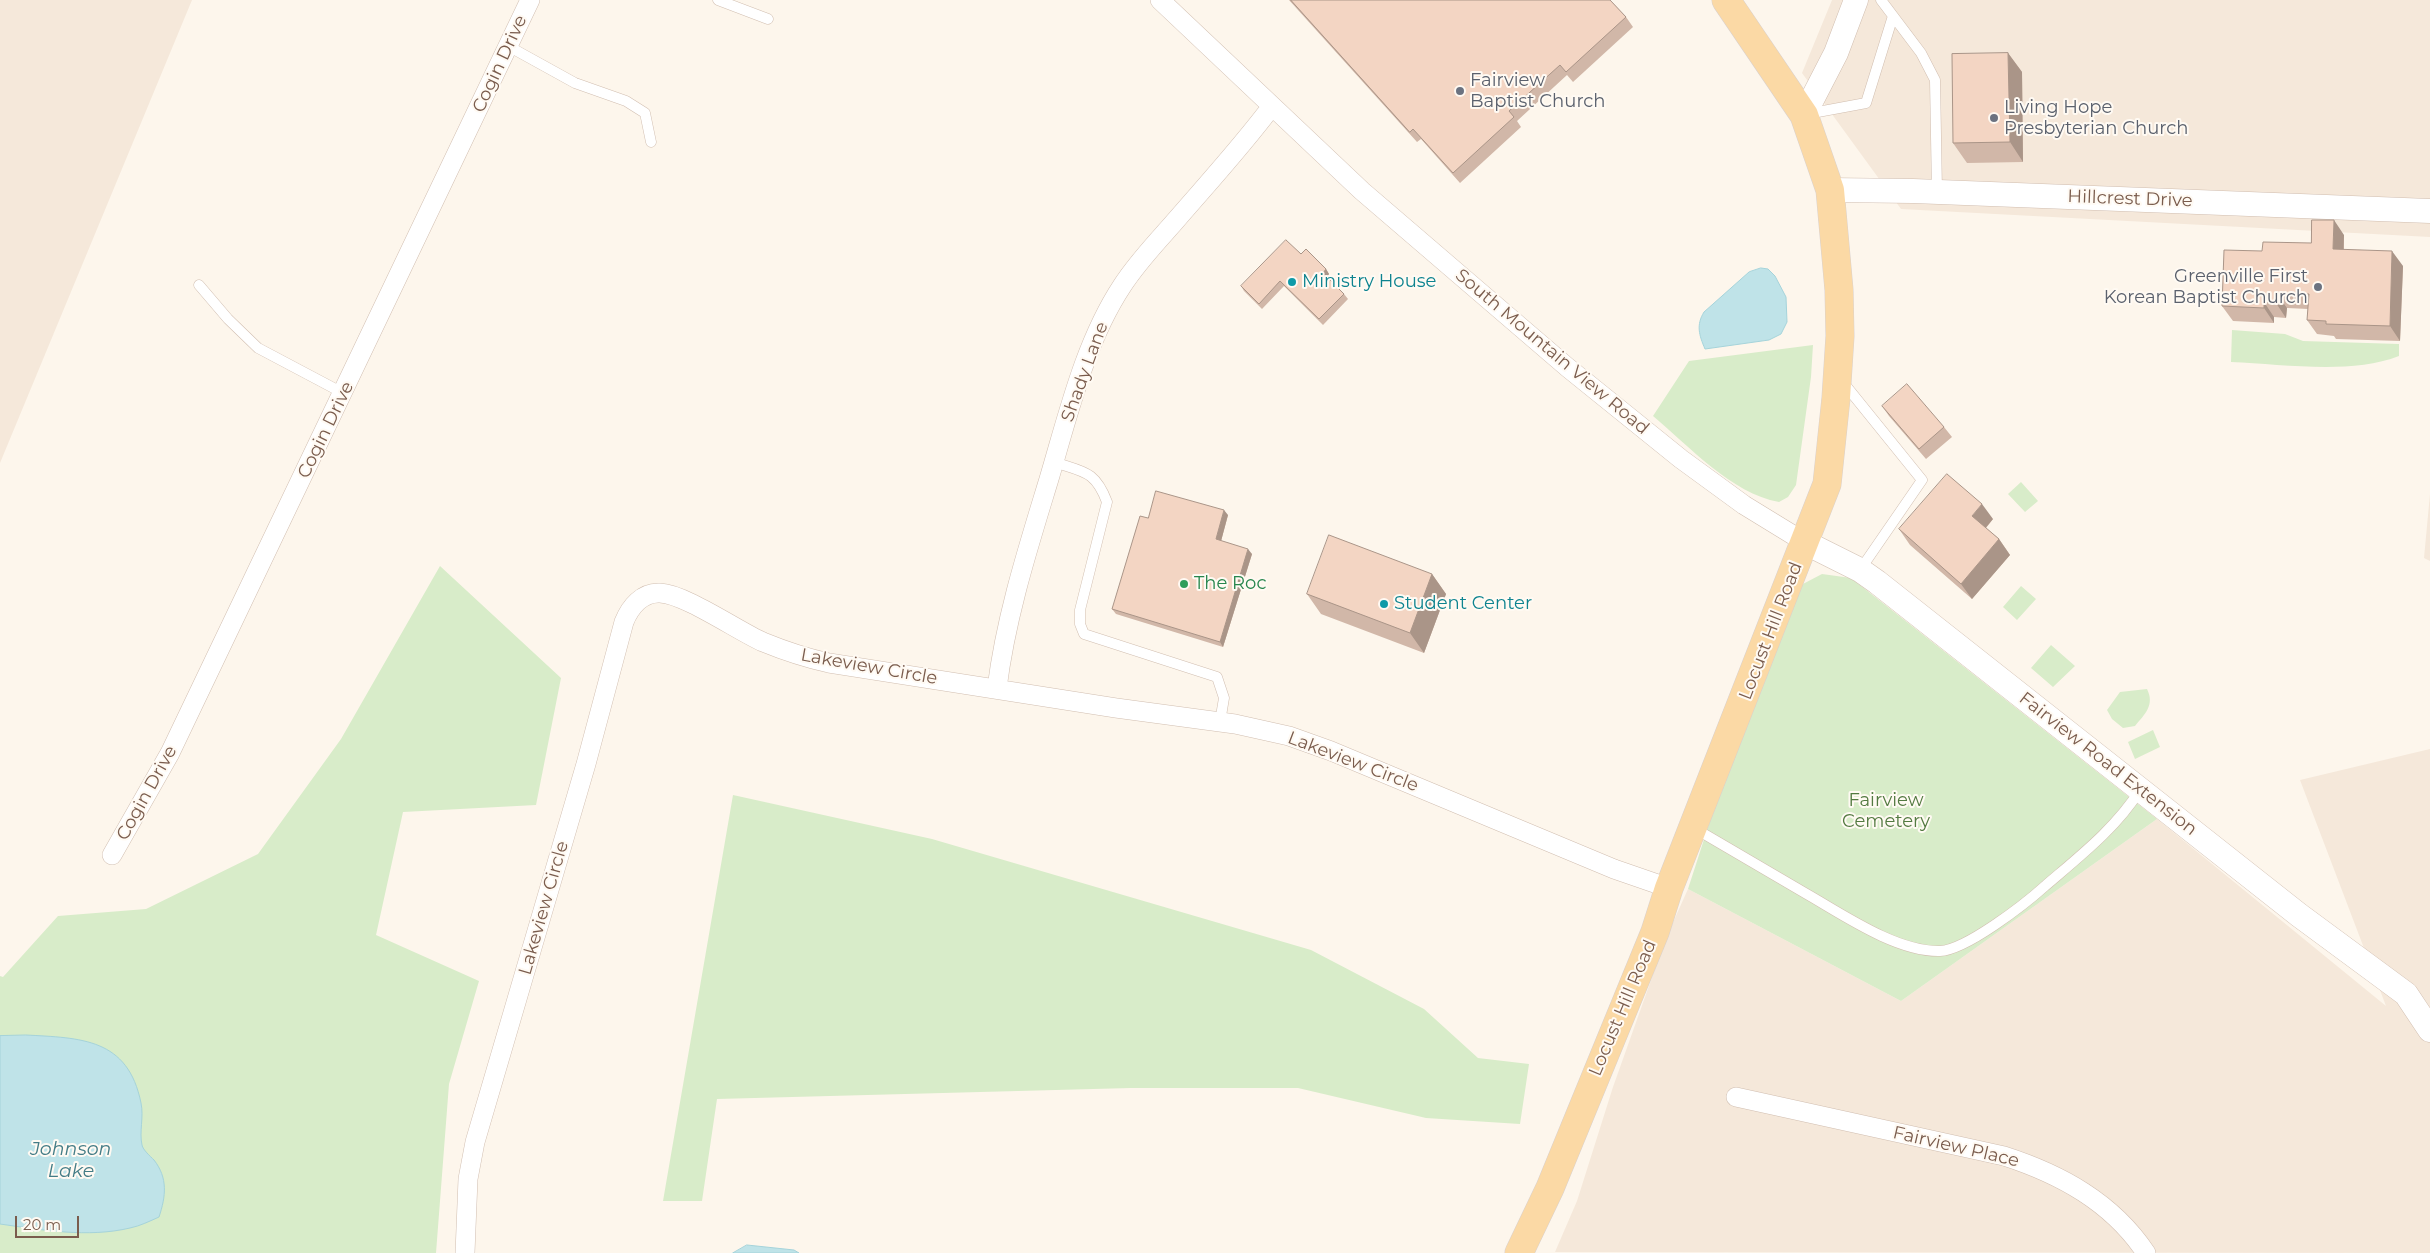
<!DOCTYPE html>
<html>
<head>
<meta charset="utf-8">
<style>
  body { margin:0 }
  #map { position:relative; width:2430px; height:1253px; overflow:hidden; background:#fdf6ec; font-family:Montserrat,sans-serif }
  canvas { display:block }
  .scale { position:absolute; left:15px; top:1216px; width:64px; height:22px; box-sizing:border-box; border:2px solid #7a5c4d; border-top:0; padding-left:6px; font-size:15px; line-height:18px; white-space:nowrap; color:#7a5c4d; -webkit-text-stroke:4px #fffaf3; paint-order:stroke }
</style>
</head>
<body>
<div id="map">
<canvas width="2430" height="1253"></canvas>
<div class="scale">20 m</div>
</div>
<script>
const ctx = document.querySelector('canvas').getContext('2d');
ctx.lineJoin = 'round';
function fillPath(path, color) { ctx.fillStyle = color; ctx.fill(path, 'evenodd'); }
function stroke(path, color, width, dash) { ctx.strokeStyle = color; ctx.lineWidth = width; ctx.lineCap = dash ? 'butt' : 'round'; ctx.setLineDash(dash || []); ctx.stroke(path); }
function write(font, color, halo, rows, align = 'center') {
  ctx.font = font + ' Montserrat,sans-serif'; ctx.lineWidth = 4; ctx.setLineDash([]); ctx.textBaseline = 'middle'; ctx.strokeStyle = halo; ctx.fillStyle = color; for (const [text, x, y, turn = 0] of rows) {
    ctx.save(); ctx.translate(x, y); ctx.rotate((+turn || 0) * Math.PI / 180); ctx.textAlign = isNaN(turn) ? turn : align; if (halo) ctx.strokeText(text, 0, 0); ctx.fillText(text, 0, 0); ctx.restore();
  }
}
fillPath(new Path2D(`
  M0,0H192L0,463Z
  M1832,0H2430V237L1901,209L1802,73Z
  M2430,494V561L2424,558Z
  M2430,749V1253L1555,1252L1577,1201L1613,1087L1666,938L1688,889L1901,1001L2157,819L2386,1006L2300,780Z`), '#f5e8da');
fillPath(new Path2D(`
  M2232,330L2285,334L2303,341L2399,344V356C2350,375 2283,364 2231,362Z
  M1813,345L1811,377L1796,485L1788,497L1779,502C1731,493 1690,447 1653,416L1689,361Z
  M2021,482L2038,501L2025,512L2008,494Z
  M440,566L561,678L536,805L403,812L376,935L479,981L449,1084L436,1253H0V976L3,977L58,916L146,909L258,854L341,739Z
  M1822,574L1851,578L2157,819L1901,1001L1688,889L1718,796L1801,585Z
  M2021,586L2036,599L2017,620L2003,607Z
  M2051,645L2075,666L2053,687L2031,668Z
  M2147,689C2155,705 2145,714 2135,726L2123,728L2112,719L2107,710L2120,692Z
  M2153,730L2160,747L2135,759L2128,742Z
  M733,795L932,839L1311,950L1424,1009L1478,1058L1529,1064L1520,1124L1426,1118L1298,1088H1131L717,1099L702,1201H663Z`), '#d8ecc9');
const water = new Path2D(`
  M1761,268L1768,269L1775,276L1786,297L1787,322L1781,334L1769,340L1705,349C1699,335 1696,325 1704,312L1749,272Z
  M26,1035C81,1038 128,1038 141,1103C144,1117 139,1132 142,1145C143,1150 150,1156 154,1160C168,1178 166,1196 159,1217C150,1221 140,1226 130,1228C88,1238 42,1230 0,1224V1036Z
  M747,1245L794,1250L799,1253H733Z`);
fillPath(water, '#bfe3e8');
stroke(water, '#a5d3da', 1);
const service = new Path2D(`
  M718,0L768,19
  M1881,0L1921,53L1935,80L1937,192
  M508,46L575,83L626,101L645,113L651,142
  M1807,114L1866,103L1893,16
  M199,285L228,319L258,348L343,393
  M1842,381L1922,480L1860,570
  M1054,462C1083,472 1095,470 1107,502L1080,610V624L1084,634L1217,677L1224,698L1220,722
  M1694,828C1731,850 1768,871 1805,893C1842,914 1896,952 1940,951C1966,950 2025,904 2045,886C2080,856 2116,828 2140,790`);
const minor = new Path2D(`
  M1160,0L1362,191L1567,367L1681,459L1744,505L1806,543
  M997,688C1006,616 1028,548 1049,479C1068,415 1085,342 1122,286C1138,261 1158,241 1177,219C1209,182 1242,146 1272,106
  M112,855L170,753L530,0
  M1736,1097L2004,1156C2060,1174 2112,1202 2146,1253
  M465,1253L468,1179L475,1142L586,764L624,622C630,607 642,592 660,593C685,594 738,631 763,642C785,651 806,658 829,663L1116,708L1235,724L1289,736L1331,751L1614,869L1669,888`);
const tertiary = new Path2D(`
  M1804,115L1836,53L1856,0
  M1830,190L1913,191L2430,211
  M1806,543L1860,570L1877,582L2299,915L2406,994L2430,1030`);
const primary = new Path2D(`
  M1519,1253L1550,1188L1655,932L1669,888L1827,484L1836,398L1840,336L1839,290L1830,190L1804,115L1726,0`);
stroke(service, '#d1beb0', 11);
stroke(minor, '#d1beb0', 20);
stroke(tertiary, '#d1beb0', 25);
stroke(primary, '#dad1cd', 29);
stroke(service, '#fff', 10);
stroke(minor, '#fff', 19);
stroke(tertiary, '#fff', 24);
stroke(primary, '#fbd9a5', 28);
fillPath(new Path2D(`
  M1289,0H1610L1626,17L1633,27L1573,82L1567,75L1517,121L1521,127L1460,183L1421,139L1417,142Z
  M2008,53L2022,72L2023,162L1967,163L1953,143Z
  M2344,235V249L2403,266L2400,341L2336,339L2334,336L2317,334L2307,320L2308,309L2287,308L2286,318L2274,317V323L2233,321L2222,306L2311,243Z
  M1301,254L1326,269L1329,274L1327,277L1344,294L1348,299L1323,325L1284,286L1262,309L1244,291L1241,286Z
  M1882,406L1944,427L1952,437L1926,459L1889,416Z
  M1228,515L1221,541L1252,554L1223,647L1116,614L1112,609L1148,518Z
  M1993,519L1986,528L1999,539L2010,555L1972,599L1910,545L1899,529Z
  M1432,574L1446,594L1424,653L1321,614L1307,594Z`), '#d1b7a8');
fillPath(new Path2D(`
  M2008,53L2022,72L2023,162L2010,142Z
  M2334,220L2344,235L2343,264L2333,249Z
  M2392,251L2403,266L2400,341L2390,326Z
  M1326,269L1329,274L1326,278L1323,273Z
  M2276,293L2287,308L2286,318L2276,303Z
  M2264,302L2274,317V323L2264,308Z
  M1982,504L1993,519L1983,531L1972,516Z
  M1224,510L1228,515L1220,545L1216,539Z
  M1999,539L2010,555L1972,599L1961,584Z
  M1248,549L1252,554L1223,647L1220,642Z
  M1432,574L1446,594L1424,653L1410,633Z`), '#aa9588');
const building = new Path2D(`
  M1291,0H1610L1626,17L1566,72L1560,65L1509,111L1514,117L1453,173L1413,129L1410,132Z
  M2008,53L2010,142L1953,143L1952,54Z
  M2312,220H2334L2333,249L2392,251L2390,326L2326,324V321L2307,320L2309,294L2276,293V303L2264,302V308L2222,306L2224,250L2262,251L2263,242L2311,243Z
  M1286,240L1301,254L1306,249L1326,269L1323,273L1344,294L1319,319L1280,281L1259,304L1241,286Z
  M1907,384L1944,427L1919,449L1882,406Z
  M1947,474L1982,504L1972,516L1999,539L1961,584L1899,529Z
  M1156,491L1224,510L1216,539L1248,549L1220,642L1112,609L1140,516L1148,518Z
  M1329,535L1432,574L1410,633L1307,594Z`);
fillPath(building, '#f3d5c3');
stroke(building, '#aa9588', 1);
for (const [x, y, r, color] of [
  [1460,91,5,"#6b7280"],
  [1994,118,5,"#6b7280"],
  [1292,282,5,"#0f9aa8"],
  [2318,287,5,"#6b7280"],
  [1184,584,5,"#2e9e5b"],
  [1384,604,5,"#0f9aa8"]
]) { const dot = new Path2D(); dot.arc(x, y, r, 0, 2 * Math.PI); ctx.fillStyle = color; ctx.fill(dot); stroke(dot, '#fffaf3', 2); }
write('18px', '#7a5c4d', '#fffaf3', [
  ["Cogin Drive",500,64,-65],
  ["Hillcrest Drive",2130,199,2],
  ["South Mountain View Road",1552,352,40],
  ["Shady Lane",1085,372,-70],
  ["Cogin Drive",326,430,-64],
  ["Locust Hill Road",1771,631,-69],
  ["Lakeview Circle",869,667,10],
  ["Lakeview Circle",1353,762,21],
  ["Fairview Road Extension",2108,764,38],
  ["Cogin Drive",147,793,-61],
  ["Lakeview Circle",544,908,-74],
  ["Locust Hill Road",1623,1008,-67],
  ["Fairview Place",1956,1147,13]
]);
write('18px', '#5b616d', '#fffaf3', [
  ["Fairview",1470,81],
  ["Baptist Church",1470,102],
  ["Living Hope",2004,108],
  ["Presbyterian Church",2004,129],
  ["Greenville First",2308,277,"right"],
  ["Korean Baptist Church",2308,298,"right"]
], 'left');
write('18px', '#0d838f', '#fffaf3', [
  ["Ministry House",1302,282],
  ["Student Center",1394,604]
], 'left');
write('18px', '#27864d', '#fffaf3', [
  ["The Roc",1194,584]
], 'left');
write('18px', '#537a41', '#fffaf3', [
  ["Fairview",1886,801],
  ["Cemetery",1886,822]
]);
write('italic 19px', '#437c86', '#fffaf3', [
  ["Johnson",71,1149],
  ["Lake",71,1171]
]);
</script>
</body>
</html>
